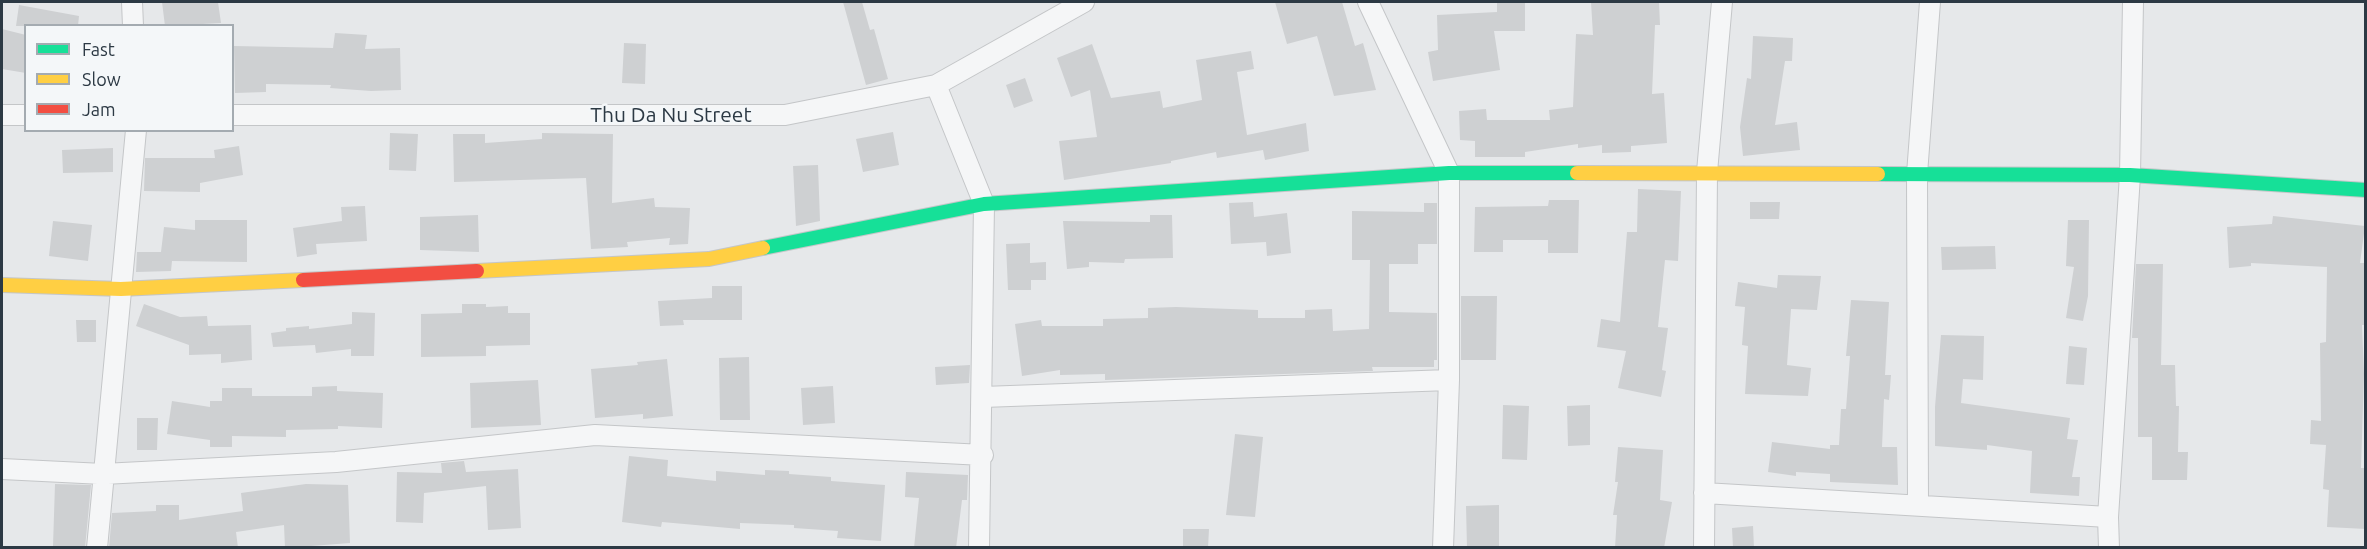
<!DOCTYPE html>
<html>
<head>
<meta charset="utf-8">
<style>
  body { margin:0 }
  #map { position:relative; width:2367px; height:549px; overflow:hidden; background:#e6e8ea; font-family:Ubuntu,sans-serif }
  canvas { display:block }
  .frame { position:absolute; inset:0; border:3px solid #2c3944; pointer-events:none }
  .legend { position:absolute; left:24px; top:24px; width:210px; height:108px; box-sizing:border-box; background:#f4f7f9; border:2px solid #a4abb1; margin:0; padding:8px 10px; list-style:none; font-size:18px; color:#2c3944 }
  .legend li { display:flex; align-items:center; gap:12px; height:30px }
  .legend b { width:30px; border:2px solid #a4abb1 }
</style>
</head>
<body>
<div id="map">
<canvas width="2367" height="549"></canvas>
<div class="frame"></div>
<ul class="legend">
<li><b style="height:8px;background:#16e098"></b>Fast</li>
<li><b style="height:8px;background:#ffcf43"></b>Slow</li>
<li><b style="height:8px;background:#f24e42"></b>Jam</li>
</ul>
</div>
<script>
const ctx = document.querySelector('canvas').getContext('2d');
ctx.lineJoin = 'round';
function fillPath(path, color) { ctx.fillStyle = color; ctx.fill(path, 'evenodd'); }
function stroke(path, color, width, dash) { ctx.strokeStyle = color; ctx.lineWidth = width; ctx.lineCap = dash ? 'butt' : 'round'; ctx.setLineDash(dash || []); ctx.stroke(path); }
function write(font, color, halo, rows, align = 'center') {
  ctx.font = font + ' Ubuntu,sans-serif'; ctx.lineWidth = 5; ctx.setLineDash([]); ctx.textBaseline = 'middle'; ctx.strokeStyle = halo; ctx.fillStyle = color; for (const [text, x, y, turn = 0] of rows) {
    ctx.save(); ctx.translate(x, y); ctx.rotate((+turn || 0) * Math.PI / 180); ctx.textAlign = isNaN(turn) ? turn : align; if (halo) ctx.strokeText(text, 0, 0); ctx.fillText(text, 0, 0); ctx.restore();
  }
}
fillPath(new Path2D(`
  M162,2H218L221,23L165,26Z
  M843,2H862L870,30L874,29L888,79L866,85Z
  M1275,2H1342L1355,46L1363,43L1376,90L1334,96L1317,36L1287,44Z
  M1497,2H1525V31H1494L1500,70L1433,81L1428,52L1438,50L1437,15L1497,12Z
  M1591,2H1659L1660,25H1655L1652,94L1664,93L1667,143L1631,146V152L1602,153V145L1578,148V144L1525,152V157H1475V141L1460,140L1459,111L1486,109L1487,120H1550L1549,110L1573,107L1576,34L1593,35Z
  M19,5L79,16L78,26H16Z
  M2,29L26,35V73L2,69Z
  M335,33L367,35L365,49L400,48L401,90L371,91L330,88L331,85L266,84V92L235,93L234,46L333,48Z
  M1753,36L1793,38L1792,61H1785L1775,125L1797,122L1800,150L1743,156L1740,127L1747,78L1751,79Z
  M624,43L646,44L645,84L622,83Z
  M1092,44L1111,98L1160,91L1163,108L1202,100L1196,60L1251,51L1254,69L1237,72L1247,135L1306,123L1309,151L1265,160L1263,150L1217,158L1216,152L1171,161V163L1064,180L1059,141L1097,137L1090,90L1071,97L1057,58Z
  M1025,78L1033,101L1014,108L1006,85Z
  M893,132L899,165L863,172L856,139Z
  M390,133L418,134L416,171L389,170Z
  M542,133L613,134L612,203L654,198L655,207L690,208L688,244L669,245L670,238L627,242L628,247L591,249L586,178L454,182L453,134H485V143L542,139Z
  M239,146L243,175L200,183V192L144,191L145,158H215L214,150Z
  M113,148V172L63,173L62,150Z
  M818,165L820,221L796,226L793,166Z
  M1638,189L1681,191L1678,261L1665,260L1658,327L1668,328L1662,370L1666,371L1661,397L1618,388L1626,351L1597,347L1601,319L1620,322L1627,232H1637Z
  M1549,200H1579L1578,253H1548V240H1503V252H1474L1475,207L1548,206Z
  M1253,202L1254,217L1287,213L1291,253L1267,256L1266,242L1231,244L1229,203Z
  M1750,202H1780L1779,219H1750Z
  M1424,203H1437V244H1418V264H1389V312L1437,313V360H1434V367H1372L1373,371L1105,380V374L1060,375V370L1022,376L1015,324L1041,320L1042,326H1103V319L1148,318V308L1176,307L1258,310V318H1305V310L1332,309L1333,331L1369,329L1370,260H1352V211L1424,212Z
  M365,206L367,241L316,244L317,254L297,257L293,228L342,221L341,207Z
  M478,215L479,252L420,250V217Z
  M1150,215H1172L1173,258L1125,259L1124,263L1089,262V267L1067,269L1063,221L1150,222Z
  M2273,216L2365,226L2360,263H2366V325H2362L2364,374L2361,468H2366V529L2327,527L2329,490L2323,489L2326,445L2310,444L2311,420L2321,421L2320,343L2326,342L2327,267L2251,263V266L2229,268L2227,227L2272,224Z
  M195,220H247V262L172,261L171,271L136,272L137,252H161L164,227L195,230Z
  M2068,220H2089L2088,296L2083,321L2066,318L2074,267L2066,266Z
  M53,221L92,225L88,261L49,256Z
  M1030,243V263L1046,262V280H1031V290H1008L1006,244Z
  M1995,246L1996,269L1942,270L1941,247Z
  M2136,264H2163L2161,365H2175L2176,406H2179L2178,452H2188L2187,480H2152V437H2138V338H2132Z
  M1778,275L1821,276L1817,310L1791,309L1787,365L1811,368L1808,396L1745,394L1748,346L1742,345L1745,307L1735,306L1738,282L1777,288Z
  M712,286H742V320H683L684,325L660,326L658,301L712,298Z
  M1461,296H1497L1496,360H1461Z
  M1851,300L1889,302L1885,375H1891L1889,400L1884,399L1882,447H1897L1898,485L1830,482V474L1796,472V476L1768,472L1772,442L1830,449V445H1839L1841,409H1846L1850,356H1846Z
  M144,304L180,317L207,316L208,326L251,325L252,360L221,363V354L189,355V345L136,326Z
  M462,304H486V307L508,306V313H530V345L486,346V356L421,357V314L462,313Z
  M352,312L375,313L374,356H351V349L316,353L315,345L273,347L271,333L286,331V328L309,326V329L352,324Z
  M76,320H96V342H77Z
  M1941,335L1984,336L1983,380L1963,379L1961,403L2070,418L2067,439L2078,440L2072,477H2080L2079,496L2030,493L2032,451L1987,445V450L1935,446V407Z
  M2069,346L2087,348L2084,385L2066,384Z
  M749,357L750,420H720L719,358Z
  M667,359L673,416L643,419V414L595,418L591,369L638,365L637,362Z
  M970,365L969,383L936,385L935,367Z
  M538,380L541,425L471,428L470,383Z
  M337,386V391L383,393L382,428L338,426V429L286,430V437L232,436V447H210V440L167,434L172,401L210,407V401H222V388H252V396H312V387Z
  M833,386L835,423L803,425L801,388Z
  M1503,405L1529,406L1527,460L1502,459Z
  M1590,405V445L1568,446L1567,406Z
  M137,418H158L157,450H137Z
  M1235,434L1263,437L1255,517L1226,515Z
  M1618,447L1663,450L1660,500L1672,502L1664,548H1615L1617,515H1613L1618,482H1615Z
  M629,456L668,460L667,476L716,481V471L765,475V470L789,471V474L831,477V481L885,485L881,541L837,538L838,531L794,528V525L740,523V529L662,522L661,527L622,522Z
  M464,461L466,472L518,469L521,528L488,530L486,486L424,493L423,523L396,522L397,472L442,473L441,463Z
  M906,472L968,475L967,500H962L956,548H914L919,498L905,497Z
  M55,484L91,485L85,548L53,546Z
  M306,484L348,485L350,543L285,548L284,525L236,532L238,548H109L112,513L156,511V505H179V520L243,511L241,493Z
  M1499,505V548H1467L1466,506Z
  M1753,526L1754,548H1733L1732,528Z
  M1183,529H1209L1208,548H1183Z`), '#ced0d2');
const street = new Path2D(`
  M132,2L133,26
  M1368,2L1449,173V380L1443,548
  M936,85L984,204L979,548
  M2,115H26
  M232,115H785L936,85L1084,2
  M983,397L1449,380
  M2,469L103,474L336,462L595,435L983,455
  M1704,493L2108,517
  M1918,505L1917,174L1930,2
  M97,548L136,130
  M1704,548L1707,172L1722,2
  M2109,548L2108,517L2130,175L2133,2`);
const fast = new Path2D(`
  M1878,174L2130,175L2366,190
  M763,248L984,204L1449,173H1577`);
const slow = new Path2D(`
  M1577,173L1878,174
  M477,271L709,259L763,248
  M2,285L121,289L303,280`);
const jam = new Path2D(`
  M303,280L477,271`);
stroke(street, '#c4c6c8', 22);
stroke(fast, '#c4c6c8', 16);
stroke(slow, '#c4c6c8', 16);
stroke(jam, '#c4c6c8', 16);
stroke(street, '#f5f6f7', 20);
stroke(fast, '#16e098', 14);
stroke(slow, '#ffcf43', 14);
stroke(jam, '#f24e42', 14);
write('21px', '#2c3944', '#f4f7f9', [
  ["Thu Da Nu Street",671,115]
]);
</script>
</body>
</html>
